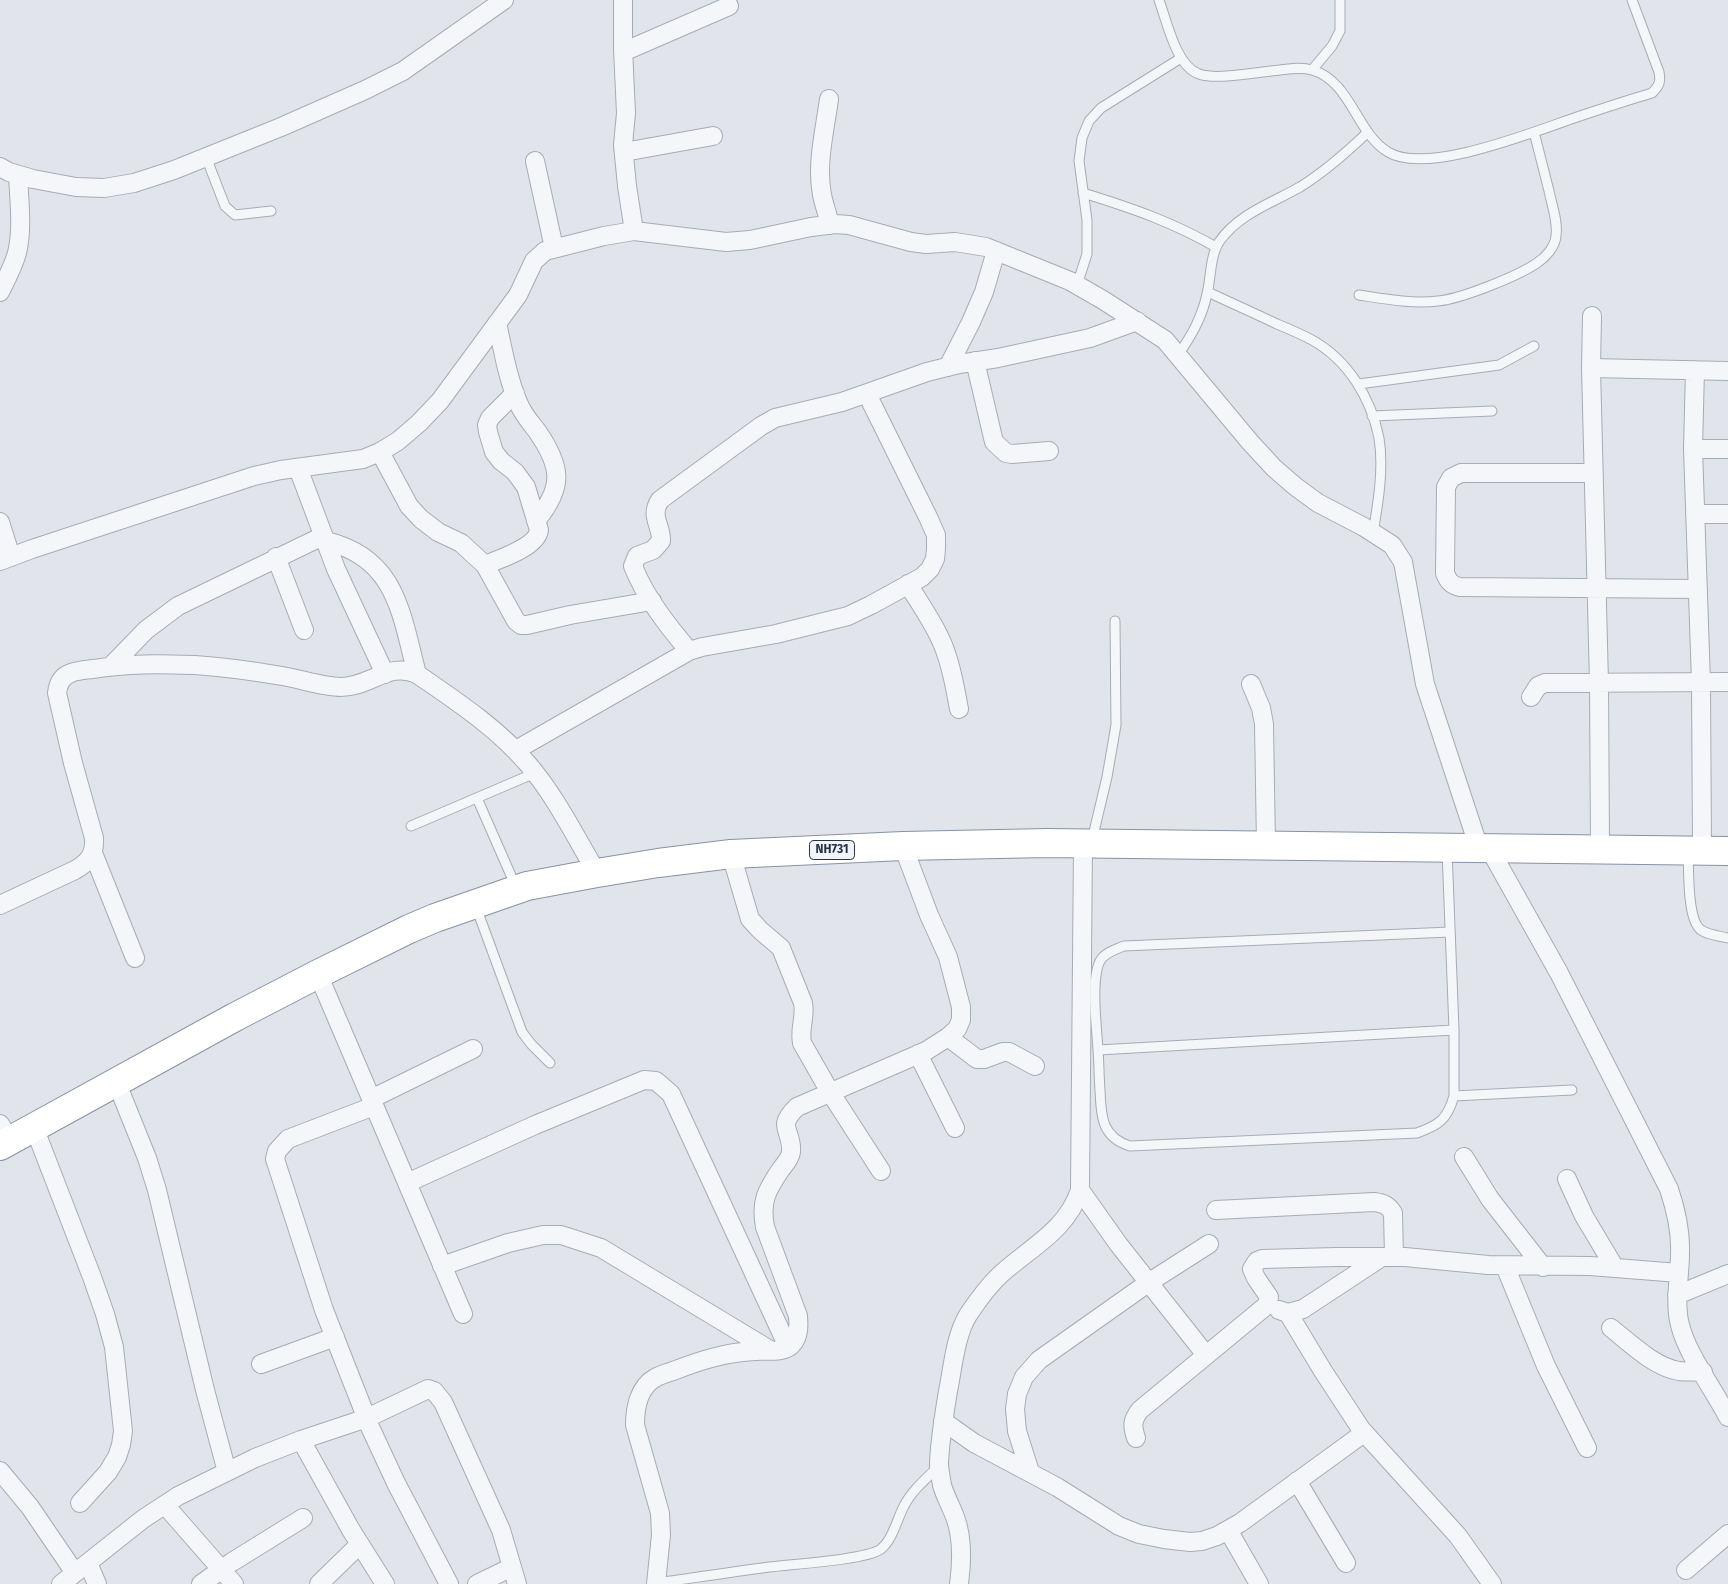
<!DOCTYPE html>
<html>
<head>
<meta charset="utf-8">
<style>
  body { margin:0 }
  canvas { display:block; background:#e1e5eb }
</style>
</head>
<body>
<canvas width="1728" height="1584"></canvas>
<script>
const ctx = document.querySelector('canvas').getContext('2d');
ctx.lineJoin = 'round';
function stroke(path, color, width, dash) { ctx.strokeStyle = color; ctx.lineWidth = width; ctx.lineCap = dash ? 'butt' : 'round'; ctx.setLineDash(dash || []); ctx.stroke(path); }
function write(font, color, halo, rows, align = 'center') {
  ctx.font = font + ' "Fira Sans",sans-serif'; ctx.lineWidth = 4.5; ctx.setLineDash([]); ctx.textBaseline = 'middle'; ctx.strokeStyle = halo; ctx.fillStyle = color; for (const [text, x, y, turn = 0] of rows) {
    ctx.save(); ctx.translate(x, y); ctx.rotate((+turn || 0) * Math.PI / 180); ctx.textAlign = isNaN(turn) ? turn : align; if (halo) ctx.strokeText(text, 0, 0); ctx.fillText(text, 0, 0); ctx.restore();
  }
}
const lane = new Path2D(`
  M1159,0C1167,22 1176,66 1199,74C1216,80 1253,73 1271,71C1284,70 1299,66 1312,70C1351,81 1356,133 1388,152C1427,176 1538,130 1580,116C1604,108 1628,100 1652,93C1659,86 1661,82 1659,72L1632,0
  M1312,70L1332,46L1340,31V0
  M206,157L225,206L235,215L271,211
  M1083,193C1132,208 1172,222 1216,247
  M1077,285L1087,254V220L1079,161L1082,138L1089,121L1101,108L1181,58
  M1208,292C1231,303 1254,313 1277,324C1289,329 1301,334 1312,340C1348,360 1371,398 1379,438C1384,469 1378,503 1373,533
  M1359,295C1385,299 1412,304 1438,301C1461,299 1518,276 1537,263C1546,257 1555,247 1556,236C1558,221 1552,206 1549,191C1544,172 1539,152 1534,132
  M1178,355C1192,335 1202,317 1207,294C1211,278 1210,256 1219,242C1238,214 1272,203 1300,187C1326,171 1347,152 1368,132
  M1359,384L1499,365L1534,346
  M1372,416L1492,411
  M477,798L516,887
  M411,826L535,773
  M1092,840L1107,777L1116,725L1115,621
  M1688,853C1689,870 1687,920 1701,930C1708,935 1720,936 1728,938
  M476,907L522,1032L531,1044L550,1063
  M1450,932L1124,946C1117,949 1109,951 1103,957C1089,970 1097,1030 1098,1050L1454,1030
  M1098,1050C1099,1063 1099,1077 1100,1090C1101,1115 1101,1137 1130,1146L1417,1133C1439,1125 1447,1120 1454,1096V1030L1447,850
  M1454,1096L1572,1090
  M656,1583C694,1578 731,1572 769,1567C792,1564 866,1560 881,1549C893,1539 897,1519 904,1506C912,1490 927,1478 939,1466`);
const street = new Path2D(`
  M623,0V49L626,113L623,145L627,186L634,231
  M623,52L729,6
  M829,99C825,130 816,164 822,195C824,205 828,215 830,225
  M624,152L713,136
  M535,161L554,248
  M0,167L9,172L33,179L76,187L104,188L134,183L174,170L281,127L365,90L403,71L504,0
  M0,292C6,280 13,267 17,253C23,228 19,200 18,175
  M1592,316L1591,368L1599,683L1600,849
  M497,323C503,349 507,377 518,402C522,413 530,422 537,431C562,467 564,487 536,521
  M975,361L994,442L1006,453L1012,454L1049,451
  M948,367L971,322L984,292L996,251
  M1591,368L1728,371
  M1695,370L1693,449L1701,682L1702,850
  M1693,449H1728
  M380,452L409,506L421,519L438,532L461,543L485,565L516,621L521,625H527L570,615L652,601
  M298,468L336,569L385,674
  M1593,473H1461L1451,478L1446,487L1445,573C1448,581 1451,585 1460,587L1698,589
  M1695,514H1728
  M0,522L11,557
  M326,541C397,558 401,614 417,674
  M276,557L304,630
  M0,561L32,549L254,476L281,470L363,459L380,452L398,441L419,423L440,401L518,295L534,261L545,251L604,236L634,231L726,242L750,240L811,227L835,224L849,225L911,242L926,244L955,242L986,247L1070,281L1103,300L1165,340L1250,442L1274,468L1296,487L1318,503L1364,527L1392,545L1403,562L1425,684L1479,848
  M485,565C500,559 537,547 539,530L526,487L515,472L501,461L494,452L488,432L487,425L490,418L515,393
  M908,584C920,604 934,623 943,645C951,665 955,687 959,709
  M689,651C668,626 645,597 633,566L637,556L653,550L661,541C662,526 649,516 660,500L761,426L775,418L842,402L927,372L959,364L998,358L1090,338L1137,321
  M111,666L146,630L178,606L323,536
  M1251,684L1261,708L1264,724L1266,846
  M1531,697L1538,686L1545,683L1728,682
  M516,750L689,651L702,647L776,634L848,616L871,605L922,577L930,569L935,559L936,549V535L928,517L867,394
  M1489,848L1559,973L1669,1189C1676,1210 1681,1230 1680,1253C1680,1277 1674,1302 1680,1325C1687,1354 1714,1390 1728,1417
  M93,853L135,958
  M731,854L750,919L760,930L781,948L803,1003C806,1017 799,1027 802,1043L830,1092L881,1171
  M0,905L75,870C89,862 95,854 94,838L73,763L57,693C58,684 62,676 71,673C78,670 86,670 93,669C128,663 161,664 195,665C224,667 253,671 282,676C301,679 322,687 341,687C370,687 389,661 417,674C456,701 496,727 527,763C555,795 575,836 597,873
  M318,974L463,1314
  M948,1037L977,1059H984L1003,1052H1009L1035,1066
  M918,1054L955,1128
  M116,1081L147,1158L157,1190L205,1390L227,1472
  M371,1099L473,1049
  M374,1106L288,1139L277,1151L275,1159L324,1310L370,1427L396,1483L449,1584
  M0,1124L10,1140
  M34,1127L92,1277L105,1314L114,1347L123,1431L121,1445L117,1457L108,1472L80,1503
  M1464,1157L1490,1199L1543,1267
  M1567,1179L1584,1216L1615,1268
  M407,1183L535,1125L644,1080L656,1081L671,1094L788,1347
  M1080,1190L1119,1245L1206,1355
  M1216,1210L1374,1202C1383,1203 1388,1205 1393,1213L1394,1257
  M442,1266L508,1243L543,1235H561L601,1248L770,1350
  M1505,1266L1546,1366L1587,1448
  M1677,1295L1728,1274
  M1279,1310L1288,1313L1303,1309L1382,1257
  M1288,1313L1323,1371L1361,1429L1458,1536L1492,1584
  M1611,1328C1630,1343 1654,1367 1679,1371C1687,1372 1695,1371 1703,1372
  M261,1364L335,1337
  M943,1421L974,1443L1057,1487L1119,1526L1139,1534L1164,1539L1190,1542L1202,1541L1217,1536L1240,1523L1364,1433
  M1136,1438C1132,1426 1132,1420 1140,1410L1267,1305L1269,1297L1256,1278L1252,1269L1257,1261L1262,1259L1336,1257H1405L1488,1265L1590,1266L1679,1273
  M301,1440L351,1530L385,1584
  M0,1471L30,1507L75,1573
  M1030,1472L1017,1431L1015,1409L1017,1394L1024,1377L1039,1360L1148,1283L1209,1244
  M1297,1481L1346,1563
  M165,1505L234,1584
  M1228,1530L1259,1584
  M88,1563L97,1584
  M1686,1570L1728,1534
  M61,1584L143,1519L178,1496L255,1458L301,1440L367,1418L428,1389L434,1391L443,1402L501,1530L517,1584
  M201,1584L232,1562L303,1518
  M319,1584L360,1544
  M477,1584L512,1567
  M656,1584L661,1535L660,1513L635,1425C635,1408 639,1387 655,1378C660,1375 667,1373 673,1371C699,1361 726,1352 755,1351C766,1350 779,1353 789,1347C799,1340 799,1327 798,1316L765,1227C760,1201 767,1190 781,1169C785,1164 790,1159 791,1152C793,1130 775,1128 797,1107L926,1051L948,1037L957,1029L961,1020V1007L948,957L929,915L903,846
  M959,1584C962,1562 963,1538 955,1517C951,1506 945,1496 942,1485C941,1478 939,1470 939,1463C940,1439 944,1415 948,1391C953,1367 955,1337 968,1315C978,1300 988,1286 1001,1274C1031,1247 1067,1230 1080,1190L1083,844`);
const highway = new Path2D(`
  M0,1146L235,1017L318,974L409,929L435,918L527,886L597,873L658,863L731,854L903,846L1047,843L1728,851`);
stroke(lane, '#a6acb5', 11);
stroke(street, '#a6acb5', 20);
stroke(highway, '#8892a2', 30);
stroke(lane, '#f4f6f9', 9);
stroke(street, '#f4f6f9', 18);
stroke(highway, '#fff', 28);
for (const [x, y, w] of [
  [832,850,45]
]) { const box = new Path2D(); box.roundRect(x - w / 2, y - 9.5, w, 19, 4); ctx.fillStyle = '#f1f4f8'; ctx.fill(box); stroke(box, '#283243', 1); }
write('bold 12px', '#283243', null, [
  ["NH731",832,850]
]);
</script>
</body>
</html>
